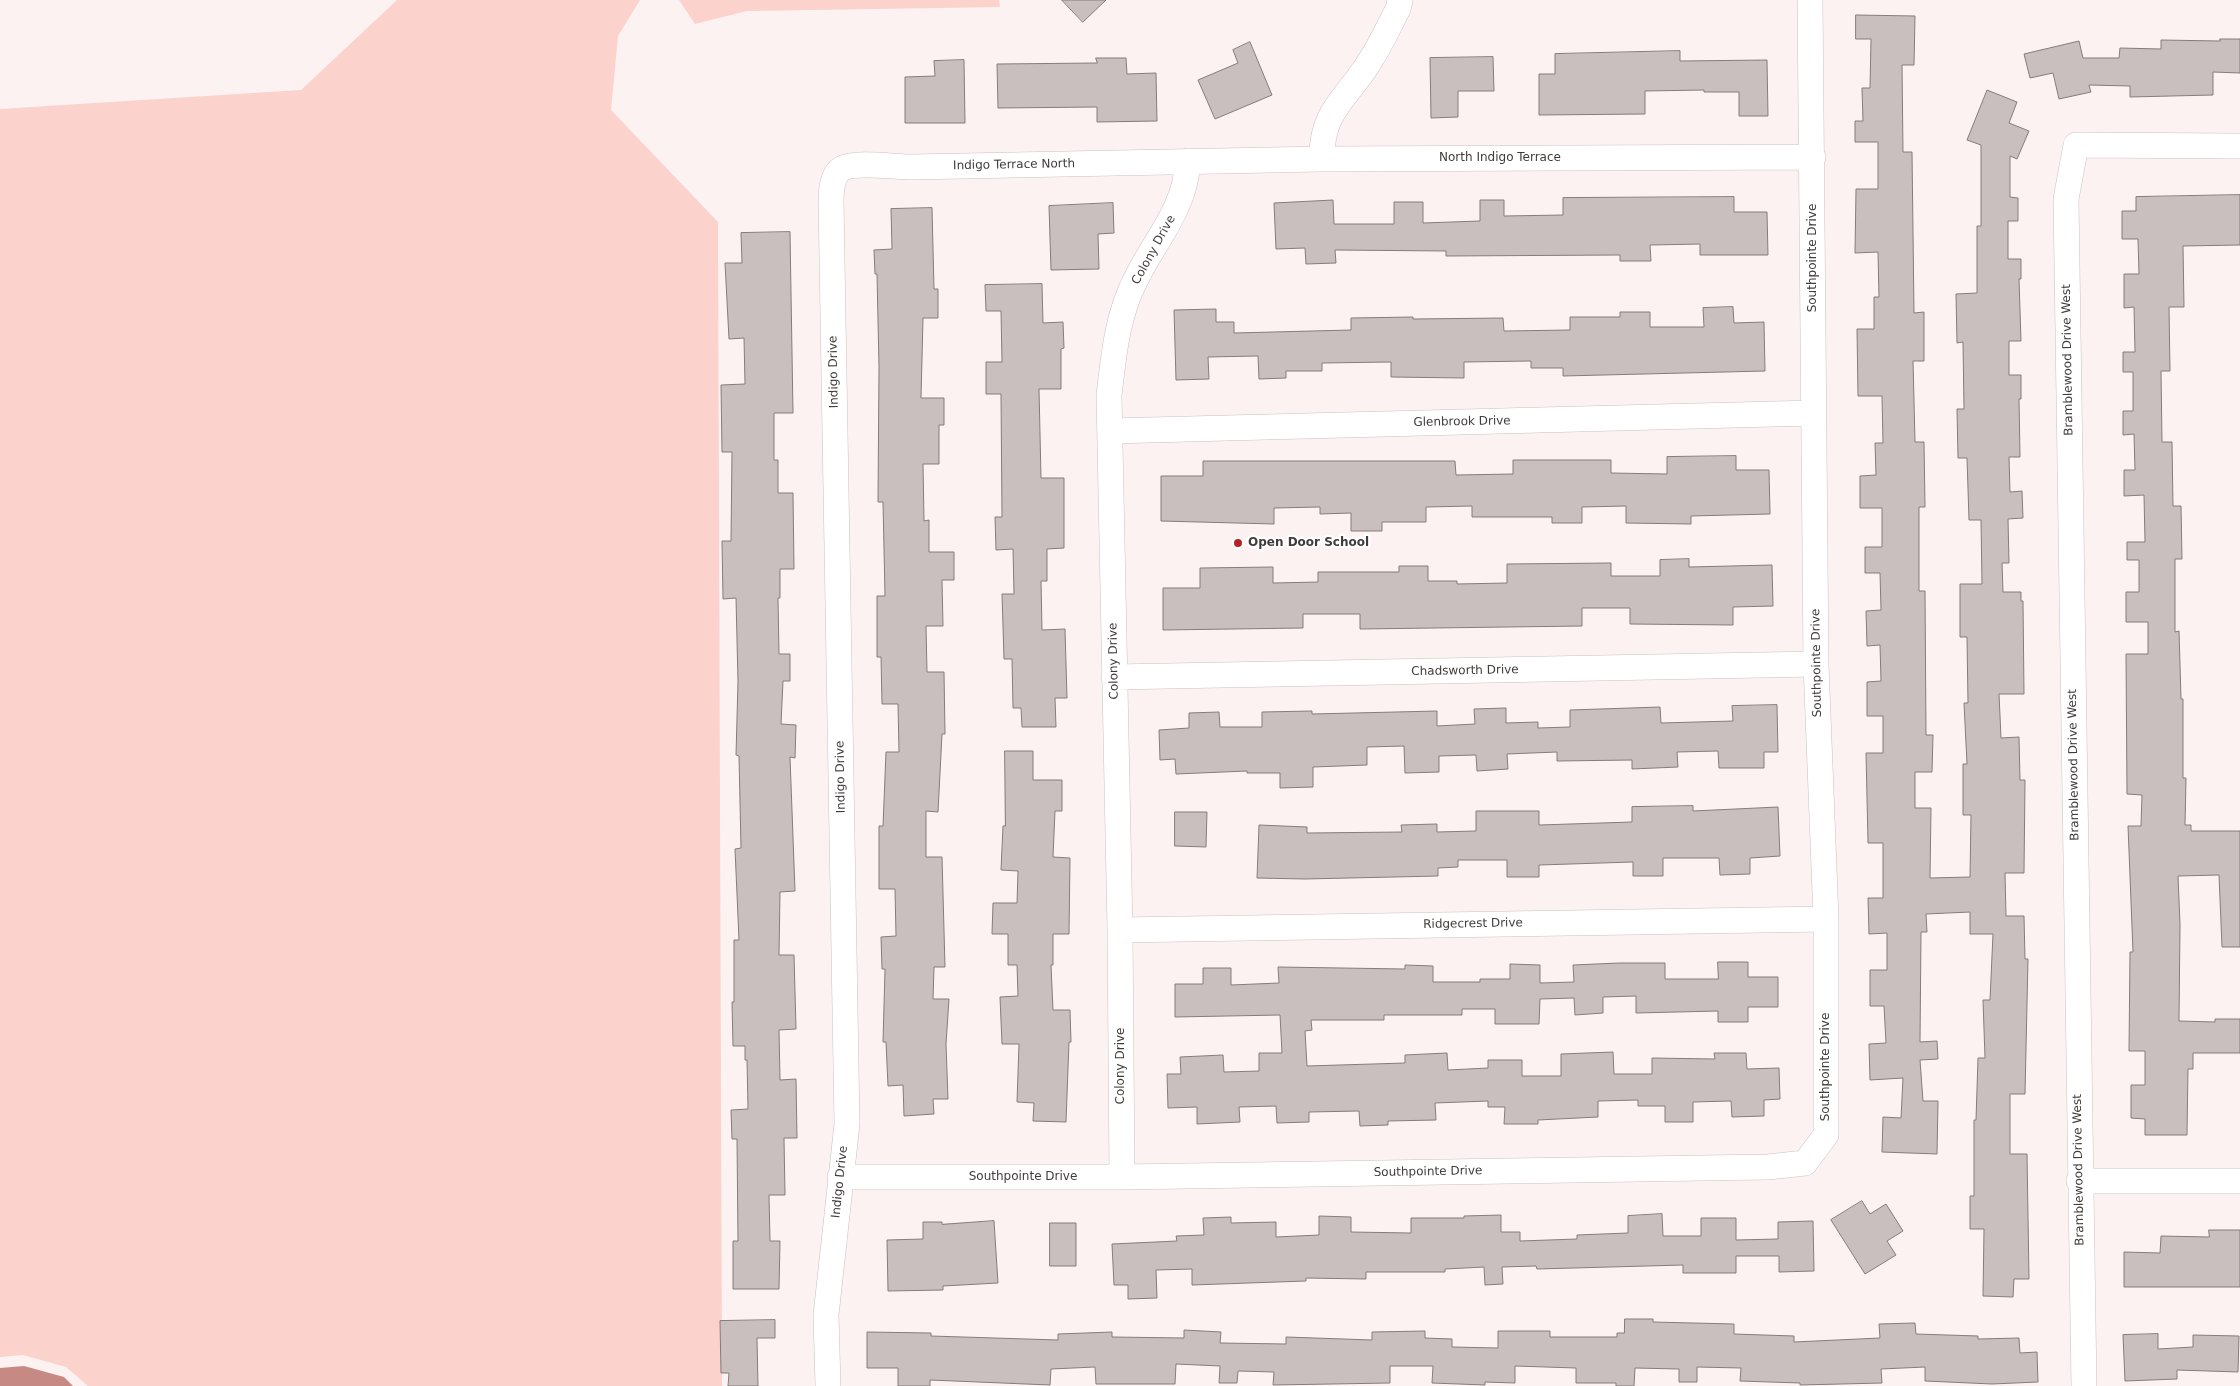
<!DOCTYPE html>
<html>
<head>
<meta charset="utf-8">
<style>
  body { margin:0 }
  canvas { display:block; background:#fcf2f1 }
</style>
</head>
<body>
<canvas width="2240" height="1386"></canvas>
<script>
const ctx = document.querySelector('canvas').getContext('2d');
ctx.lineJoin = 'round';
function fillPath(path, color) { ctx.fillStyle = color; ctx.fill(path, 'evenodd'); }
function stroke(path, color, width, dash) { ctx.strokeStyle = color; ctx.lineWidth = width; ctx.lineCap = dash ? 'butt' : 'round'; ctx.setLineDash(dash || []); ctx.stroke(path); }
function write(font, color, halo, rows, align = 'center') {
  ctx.font = font + ' "DejaVu Sans",sans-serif'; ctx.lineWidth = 4.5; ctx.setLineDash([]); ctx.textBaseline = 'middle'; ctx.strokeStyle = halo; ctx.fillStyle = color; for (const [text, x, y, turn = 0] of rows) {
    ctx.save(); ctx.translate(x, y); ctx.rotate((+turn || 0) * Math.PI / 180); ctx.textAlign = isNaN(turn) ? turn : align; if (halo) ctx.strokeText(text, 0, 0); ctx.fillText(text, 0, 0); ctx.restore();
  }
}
fillPath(new Path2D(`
  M397,0H640L618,36L611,110L718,222L722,1386H88L66,1367L23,1355L0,1357V109L301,90Z
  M679,0H999L1000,7L747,11L695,24Z`), '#fcd2cd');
fillPath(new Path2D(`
  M24,1366L64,1377L73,1386H0V1368Z`), '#c68983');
const building = new Path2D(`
  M1062,0H1106L1083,22Z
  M1856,15L1915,16L1914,65H1902L1903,152H1912L1914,313L1924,312V361H1913L1915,442H1924L1925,507H1919V591H1925L1926,735H1933L1932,772H1915V808H1931L1930,878L1970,877L1971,815H1963V764H1967L1964,703H1968L1967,637H1960V584H1982L1981,520H1969L1967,458H1958L1957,409H1964L1963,342L1957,343L1956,294L1977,293V226H1981V145L1967,140L1987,90L2017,102L2009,123L2029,131L2017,159L2010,156V197L2018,198V221H2008V259H2021V279H2019L2021,341H2009V375H2021V399H2019L2020,457H2009L2010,492L2022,491L2023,518L2008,519L2009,563H2002L2003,592H2021V601H2023L2024,694H1999L2001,738L2019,737L2020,780H2025L2024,873H2005L2006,916H2024L2025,959H2028L2025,1094H2010V1154H2027L2029,1279H2014L2013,1297L1983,1296L1984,1229H1970V1196H1974V1120H1976L1978,1058H1985L1983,1000H1990L1993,934H1970V912L1926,914L1927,932H1921L1920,1042L1937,1041L1938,1059L1920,1060L1923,1101H1938L1937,1154L1882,1152L1883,1117L1901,1118L1903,1078L1870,1080L1869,1044L1886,1043L1884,1006H1870V970H1887V933L1869,934L1868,898H1883V843H1868L1866,753H1883V716H1867V682L1881,681L1880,645L1867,646L1866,611L1881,610L1880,573H1865V547H1882V508H1860V476L1876,475L1875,443H1883L1882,396H1858L1857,329H1874V297H1879L1878,252L1855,253L1856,189H1878V142H1855V121H1863L1862,88H1870L1871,39H1856Z
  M2220,39H2240V73L2213,72V95L2130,97V86L2089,85L2091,92L2059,99L2053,73L2030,78L2024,54L2079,41L2083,58H2119L2120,48L2161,49V40L2220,41Z
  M1250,42L1272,95L1215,119L1198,80L1238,63L1233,50Z
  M1680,51V61L1767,60L1768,116H1739V92H1704V90L1645,91V114L1539,115V74H1555V54Z
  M1493,57L1494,91H1458V117L1431,118L1430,58Z
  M1096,58H1126L1127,74L1156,73L1157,121L1097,122V107L998,108L997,64L1097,63Z
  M964,60L965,123H905V77L935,76L934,61Z
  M2240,195V245L2183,246L2184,307H2169L2170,371H2161L2162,442H2172L2173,506H2181L2182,559H2175V632L2179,631L2181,699H2183V778H2186L2185,825H2191V831H2240V947H2222L2219,875L2178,876L2180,924L2179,1021L2215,1022V1019H2240V1053H2193V1069H2188L2187,1135H2145V1119L2131,1118V1085H2145V1051H2129L2130,952H2133L2128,826H2141L2142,795L2127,794L2126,654H2148V622H2126V592H2139V560H2127V542H2145L2144,495L2124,496V470H2135L2134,434L2123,435V411H2133V372H2123V352H2135L2134,307L2124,308V274H2139L2138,239H2122V211H2136V197Z
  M1734,197V212H1767L1768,255H1700V244L1650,245L1651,261H1620V255L1446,256V251L1335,250L1336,263L1306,264L1305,248L1276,249L1274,203L1333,200L1334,224H1394V202H1423V223L1480,221V200H1504V216L1563,215V198Z
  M1113,203L1114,233L1098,234L1099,269L1051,270L1049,206Z
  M932,208L934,289H938V318H923L921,398H944V425H939V464H923L924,521L929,520V552H954V580H942L943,626H926L927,672H944L945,734H942L938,812L926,811V857H942L945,967H934L933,999H949L946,1044L948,1099H933L934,1114L904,1116L903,1085L888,1086L886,1042H883L885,969H882L881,937L896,936L895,889H879V826H883L886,752H899L898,704H882L881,657H877V596H885L883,502H878L879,367L877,274H875L874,250L892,249L891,209Z
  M790,232L793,413H774V460H778V493H793L794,569H780V598H778L779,654H790V681H783L781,724L796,725L795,758L790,757L795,891L780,892L779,955H794L796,1029L779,1030L780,1080L796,1079L797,1138H784L785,1195H769L770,1241H780L779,1289H733V1241H738L737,1139H732L731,1110L748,1109L747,1060H745V1046H733L732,1002H734V940H739L735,849L741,848L739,756L736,755L738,682L736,598L723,599L722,541H731L732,452H722L721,385L745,384L744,338L729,339L725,263H742L741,233Z
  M1042,284L1043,323L1063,322L1064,348L1061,349V389H1039L1041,478H1064V548L1047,549V581H1041L1042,630L1065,629L1067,698H1055L1056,727H1022L1021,708H1013L1012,659H1004L1002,594H1014L1013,549L996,550L995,517H1002L1001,394H986V362H1002L1001,311H986L985,285Z
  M1733,307L1734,323L1764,322L1765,371L1563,376V368H1531V361L1464,362V378L1391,377V362L1322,363V371H1286V378L1259,379L1258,356L1208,357L1209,379L1176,380L1174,310L1216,309V322H1234V333L1351,330V318L1413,317V319L1503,318L1504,331L1570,330V317H1620V312H1650V327H1704L1703,308Z
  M1736,456V470H1769L1770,514L1691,516V524L1626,523V506L1582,507V523H1552V517H1472V506L1426,507V522H1382V531H1351V513L1320,514V507L1274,508V524L1161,521V476H1203V461H1455L1456,475L1513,474V460H1611V473L1667,474V457Z
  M1689,559V567L1772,565L1773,606L1733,607V625L1630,624V608H1582V626L1360,629V614H1303V628L1163,630V588H1200V568L1273,567V583L1318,582V572H1399V566H1428V581H1457V584L1507,583V564L1611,563V576H1660V560Z
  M1777,705L1778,752H1764V768H1719L1718,751L1677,752L1678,767L1632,769V760L1557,761V752L1507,754L1508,769L1477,771L1476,755L1439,756V772L1405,773L1404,746L1367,747V765L1313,767V787L1280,788V773H1247V771L1176,774L1175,759L1160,760L1159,730L1189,728V713L1219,712L1220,727H1262V712L1312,711V714L1437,711V726L1475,724L1474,709L1506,708V723L1538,722V728L1570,727V710L1660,707L1661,723L1733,721L1732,706Z
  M1005,751H1033V780H1062V811H1055L1053,857L1070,858L1069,934H1053V965H1051L1053,1010H1070L1071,1042H1069L1066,1122L1033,1121L1034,1103L1017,1102L1019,1044H1002L1000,997L1018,996L1017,965H1008V934H992L993,903H1017L1018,871L1001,870L1003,826H1005Z
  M1693,806V811L1778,807L1780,856L1750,858V874L1720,875L1719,858H1663V876H1633V862L1539,865V877H1507V860H1458V867L1438,868V876L1305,879L1257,878L1259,825L1307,827V833L1402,832L1401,825L1437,824V832L1476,831V811H1539V825L1632,822V807Z
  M1175,812H1207L1206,847L1175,846Z
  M1718,962H1748V977H1778V1007H1748V1022H1718V1011L1636,1013V996L1603,997V1013L1575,1015L1574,998L1540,999L1539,1024H1495V1009H1462V1015H1384V1020H1311L1312,1030L1305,1031L1307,1066L1405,1063V1055L1447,1053L1448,1070L1488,1068V1060H1522V1076H1561V1054L1613,1052L1614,1074H1652V1058L1715,1059L1714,1053H1746L1747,1069L1779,1068L1780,1099L1764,1100V1116L1732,1117L1731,1101L1693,1102V1122H1665V1106H1638V1100L1598,1101V1117L1538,1120V1124H1504L1505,1107H1488V1101L1435,1103L1436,1120L1388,1121V1125L1360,1126L1359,1111L1309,1112V1122L1277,1123L1276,1106L1239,1107L1240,1122L1197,1124V1107L1168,1108L1167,1074H1181L1180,1057L1223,1055L1224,1072L1259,1071V1053H1282L1280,1015L1175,1017V984H1203V968H1231V985L1279,983L1278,967L1405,969V965L1433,966V982H1480V979H1510V964L1540,965V983L1574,982L1573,965L1619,963H1665V979H1718Z
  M1862,1201L1870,1214L1886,1204L1903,1231L1887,1241L1896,1255L1865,1274L1831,1220Z
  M1662,1214L1663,1236H1701V1218H1736V1240L1778,1239V1222L1813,1221L1814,1271L1779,1272V1256H1736V1273H1683V1265L1537,1269L1536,1266L1502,1267L1503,1284L1485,1285L1484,1267L1445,1269V1272H1366V1279L1306,1278V1281L1192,1285V1269L1156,1270L1157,1298L1128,1299V1285H1114L1112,1244L1177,1241L1176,1236L1204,1235L1203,1218L1231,1217V1223L1276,1222V1237L1319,1235V1216L1351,1217V1232L1411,1233V1218H1464V1216L1501,1215V1232H1520V1241L1577,1239V1235L1628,1233V1216Z
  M994,1221L998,1283L943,1286V1290L888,1291L887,1240L923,1239V1222H942V1224Z
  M1050,1223H1076V1266H1050Z
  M2209,1230H2240V1287H2124V1252L2160,1253L2161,1236L2209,1237Z
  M1625,1319H1653V1322L1734,1324V1334L1794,1336V1342L1880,1338L1879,1324L1915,1323L1916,1334L1978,1336V1339L2019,1338L2020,1353L2037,1352L2038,1382L1992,1384L1925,1381V1367L1881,1369L1882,1383L1800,1385V1383L1740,1381L1741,1368L1697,1367V1382H1679V1369L1635,1368L1634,1386H1616V1383H1576V1368L1515,1366V1383L1485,1382V1385L1432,1383L1433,1366H1390V1383L1273,1385L1274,1372L1238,1371L1237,1383H1219L1220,1366L1176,1364L1175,1384H1096L1095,1367L1051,1369L1050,1385L930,1380V1386H898V1368H867V1332L931,1333V1336L1058,1340V1334L1112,1332V1337L1184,1338V1330L1221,1332L1220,1343L1286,1344V1337L1372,1340V1332L1425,1331V1338L1452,1339V1347L1498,1348V1331H1550V1337H1617V1333H1624Z
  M775,1320V1338H757L758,1386H728L729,1373H721L720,1321Z
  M2158,1334V1349L2193,1347V1335L2239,1336L2238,1372L2177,1370V1379L2125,1381L2123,1335Z`);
fillPath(building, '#c9bfbe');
stroke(building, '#857c7b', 1);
const minor = new Path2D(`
  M1322,159C1321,110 1347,99 1370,61C1381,44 1389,26 1398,9L1400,0
  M1110,431L1813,413
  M1114,677L1816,664
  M1120,930L1826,919
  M840,1177H1122L1768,1167L1805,1163L1826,1135V919L1816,664L1810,0
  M1122,1177L1120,930L1109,395C1113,362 1116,328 1128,297C1146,248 1185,216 1188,161
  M2079,1181H2240
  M828,1386L826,1315L847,1124L831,201C831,192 832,175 841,169C854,161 895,167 911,167L1322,159L1813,157
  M2084,1386L2066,199L2076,145L2240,146`);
stroke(minor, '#cbc1c0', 26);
stroke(minor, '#fff', 25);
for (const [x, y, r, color] of [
  [1238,543,5,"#b32225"]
]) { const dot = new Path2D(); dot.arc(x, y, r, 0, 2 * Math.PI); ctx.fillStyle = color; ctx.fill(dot); stroke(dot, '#fff', 2); }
write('12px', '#403c3b', '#fff', [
  ["North Indigo Terrace",1500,158],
  ["Indigo Terrace North",1014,165,-1],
  ["Colony Drive",1154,250,-61],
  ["Southpointe Drive",1813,258,-90],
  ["Bramblewood Drive West",2068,360,-91],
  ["Indigo Drive",834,372,-91],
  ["Glenbrook Drive",1462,422,-1],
  ["Colony Drive",1114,661,-91],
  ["Southpointe Drive",1817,663,-91],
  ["Chadsworth Drive",1465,671,-1],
  ["Bramblewood Drive West",2074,765,-91],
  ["Indigo Drive",841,777,-91],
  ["Ridgecrest Drive",1473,924,-1],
  ["Colony Drive",1121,1066,-90],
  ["Southpointe Drive",1826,1067,-90],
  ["Bramblewood Drive West",2079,1170,-91],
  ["Southpointe Drive",1428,1172,-1],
  ["Southpointe Drive",1023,1177],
  ["Indigo Drive",840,1182,-84]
]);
write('bold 12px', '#403c3b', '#fff', [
  ["Open Door School",1248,543]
], 'left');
</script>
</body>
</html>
